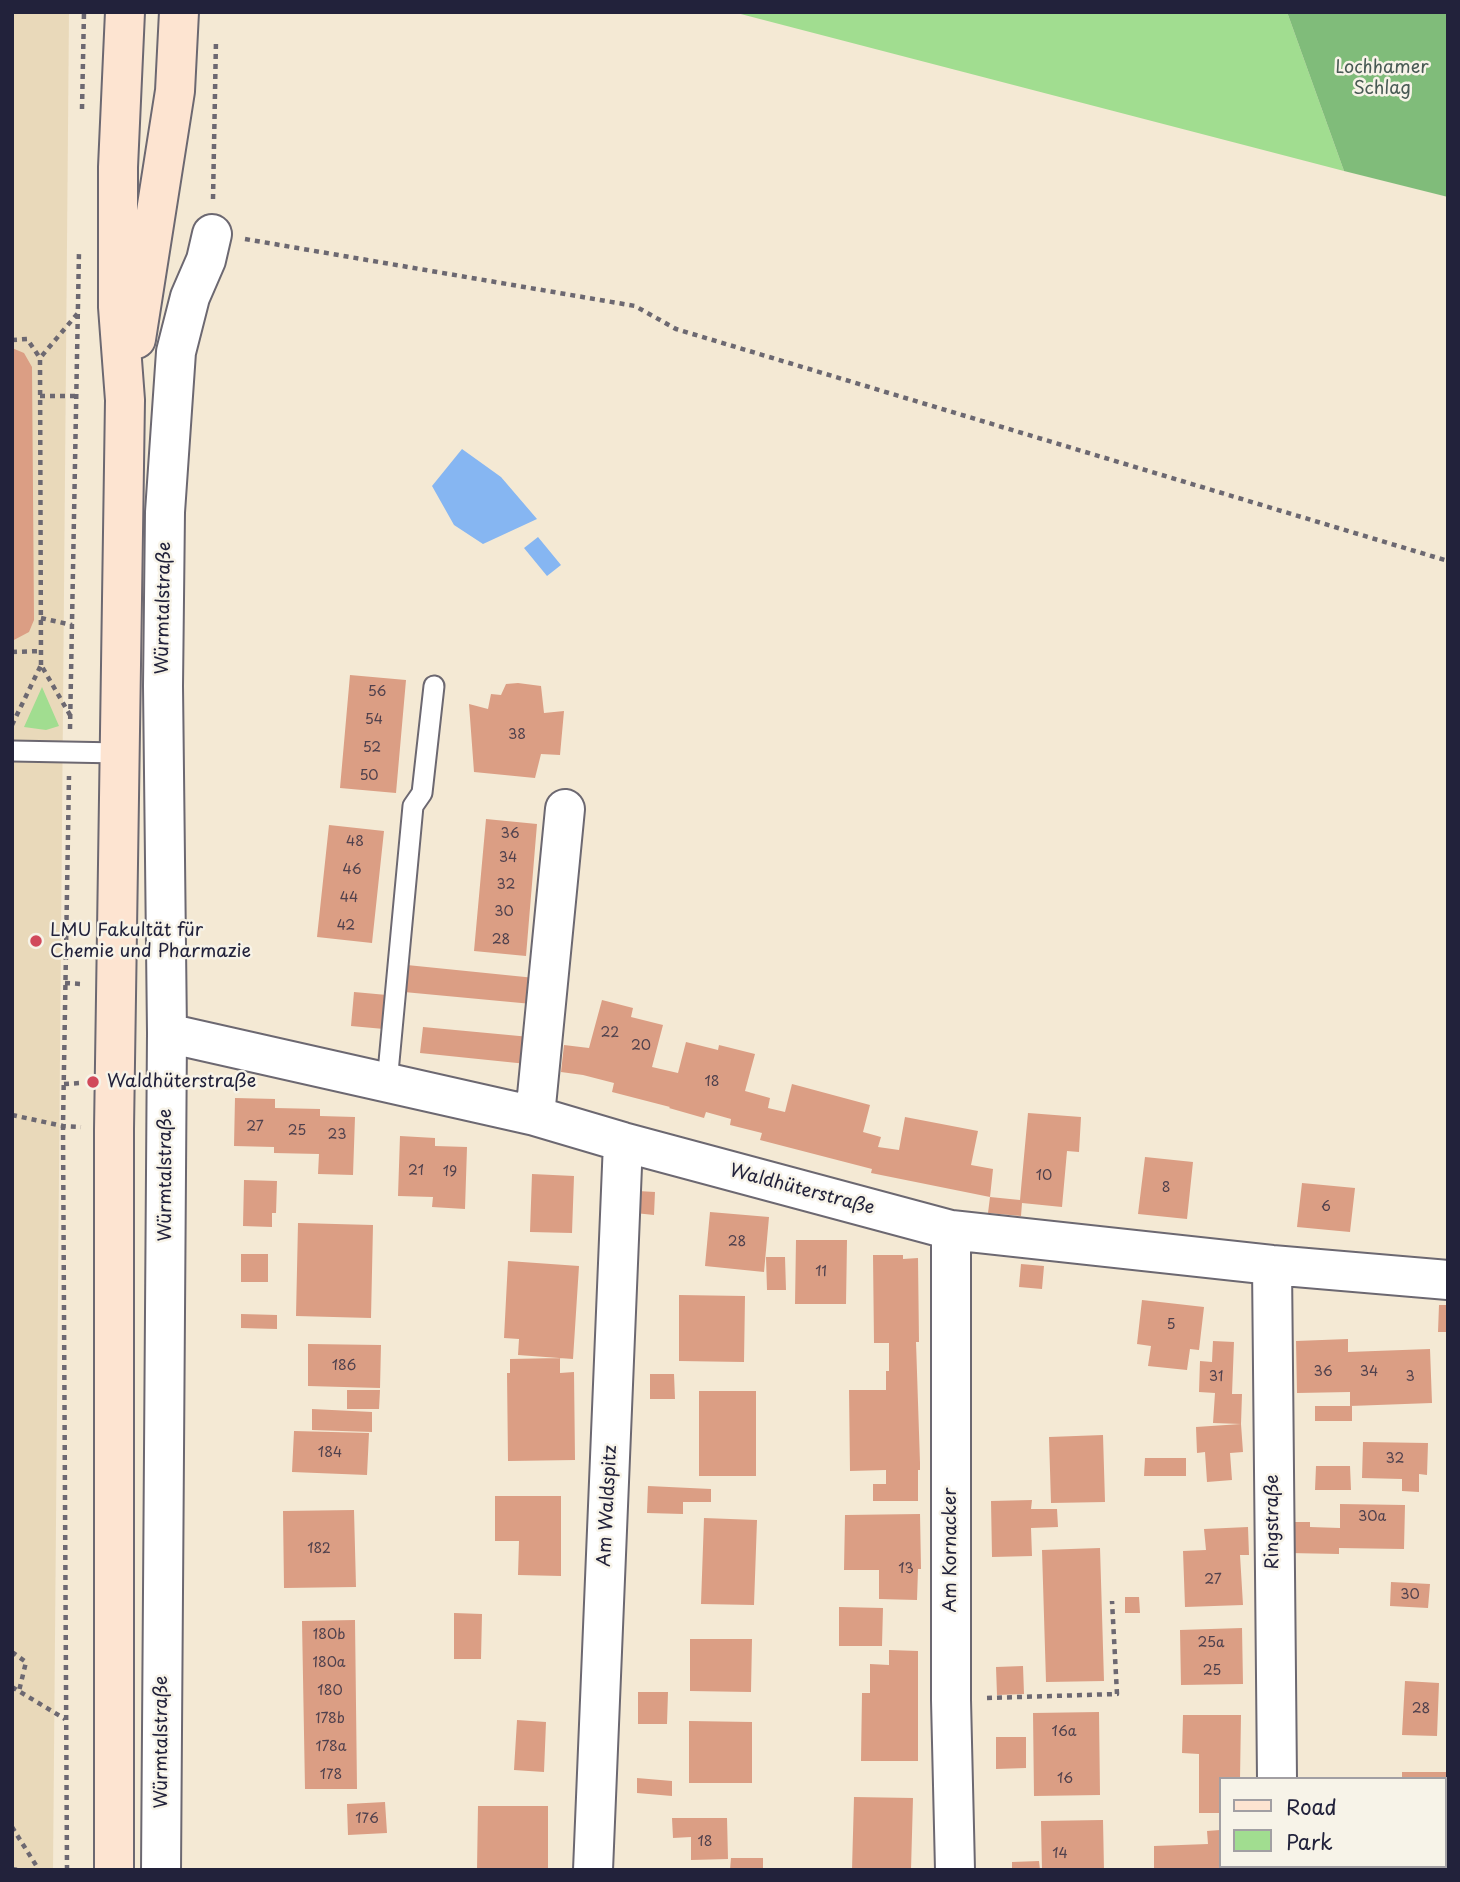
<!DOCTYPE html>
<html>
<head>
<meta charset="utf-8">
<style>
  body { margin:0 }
  #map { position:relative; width:1460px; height:1882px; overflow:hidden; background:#f4e9d4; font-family:"Playpen Sans",sans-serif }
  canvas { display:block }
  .frame { position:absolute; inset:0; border:14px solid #22223b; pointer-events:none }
  .legend { position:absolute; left:1219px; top:1777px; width:228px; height:91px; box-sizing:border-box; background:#f7f3e8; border:2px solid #a29fa3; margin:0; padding:9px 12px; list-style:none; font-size:21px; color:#22223b }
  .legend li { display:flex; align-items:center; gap:14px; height:35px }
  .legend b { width:35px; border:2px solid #a29fa3 }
</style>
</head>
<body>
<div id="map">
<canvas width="1460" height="1882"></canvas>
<div class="frame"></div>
<ul class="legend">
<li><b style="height:9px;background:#fde4d1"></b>Road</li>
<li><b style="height:19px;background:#a1dd90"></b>Park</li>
</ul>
</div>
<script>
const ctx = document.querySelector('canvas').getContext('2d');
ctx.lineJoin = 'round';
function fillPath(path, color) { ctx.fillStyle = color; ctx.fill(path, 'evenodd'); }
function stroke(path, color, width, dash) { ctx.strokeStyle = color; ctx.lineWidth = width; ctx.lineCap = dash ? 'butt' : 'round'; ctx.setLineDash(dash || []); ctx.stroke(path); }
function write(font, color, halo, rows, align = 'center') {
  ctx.font = font + ' "Playpen Sans",sans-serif'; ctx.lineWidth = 5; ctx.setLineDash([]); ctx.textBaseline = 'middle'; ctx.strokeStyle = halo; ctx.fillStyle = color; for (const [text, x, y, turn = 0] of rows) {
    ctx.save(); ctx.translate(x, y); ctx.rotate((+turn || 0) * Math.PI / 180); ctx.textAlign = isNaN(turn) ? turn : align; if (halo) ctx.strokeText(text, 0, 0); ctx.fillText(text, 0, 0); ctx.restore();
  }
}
fillPath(new Path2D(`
  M12,12H69L53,1870H12Z`), '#e9d9ba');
fillPath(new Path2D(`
  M733,12H1287L1344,171Z
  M42,687L59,726L46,730L24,727Z`), '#a1dd90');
fillPath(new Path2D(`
  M1287,12H1448V197L1344,171Z`), '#80bc7a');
fillPath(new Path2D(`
  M462,449L501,477L537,519L483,544L454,525L432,486Z
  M538,537L561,565L547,576L524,548Z`), '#86b6f2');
fillPath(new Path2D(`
  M12,348L24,353L32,367L34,620L29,632L12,641Z
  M350,675L406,680L396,793L340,788Z
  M518,683L541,686L544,713L564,711L560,755L541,754L535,778L474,772L469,704L488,709L491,694L501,695L506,684Z
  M486,819L537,824L526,956L474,951Z
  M329,825L384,831L372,943L317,937Z
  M407,965L535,978L532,1004L404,992Z
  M354,992L387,995L384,1029L351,1026Z
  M602,1000L633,1008L631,1017L663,1025L652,1067L678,1073L686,1042L718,1050L719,1045L755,1054L745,1091L770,1098L768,1108L785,1112L792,1084L870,1105L863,1132L881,1137L878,1147L899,1150L905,1117L978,1131L971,1165L993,1169L990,1197L871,1173L872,1169L760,1140L762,1133L730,1125L731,1119L706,1112L704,1118L669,1108L670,1107L612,1092L614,1083L583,1075L561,1072L564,1045L589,1048Z
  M423,1027L530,1037L527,1064L420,1053Z
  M235,1098L275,1099V1108L320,1109V1116L355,1117L353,1175L318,1174L319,1154L274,1153V1147L234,1146Z
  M1028,1113L1081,1117L1079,1152L1067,1151L1062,1207L1022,1203L1021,1216L988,1213L990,1197L1020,1200Z
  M400,1136L435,1138V1146L467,1147L465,1209L432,1207L433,1197L398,1196Z
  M1145,1157L1193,1162L1187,1219L1138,1214Z
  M532,1174L574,1176L572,1233L530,1232Z
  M244,1180L277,1181L276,1213H272V1227L243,1226Z
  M1302,1183L1355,1188L1350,1232L1297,1227Z
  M638,1191L655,1192L654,1215L635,1213Z
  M710,1212L769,1217L764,1272L705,1266Z
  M298,1223L373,1225L371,1318L296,1316Z
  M796,1240H847L846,1304H795Z
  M241,1254H268V1282H241Z
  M873,1255H903V1259L918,1258L919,1342H916L920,1463V1470H918V1501H873V1484H886V1470L850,1471L849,1390H886V1371H889V1343H874Z
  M766,1257H785L786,1290H767Z
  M508,1261L579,1266L573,1359L518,1355L519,1339L504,1338Z
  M1021,1264L1044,1266L1042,1289L1019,1287Z
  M679,1295L745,1296L744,1362L679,1361Z
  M1142,1300L1204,1307L1199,1350L1190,1349L1187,1370L1148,1366L1151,1346L1137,1344Z
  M1439,1305H1448V1332H1438Z
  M241,1314L277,1315V1329L241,1328Z
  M1348,1339V1352L1430,1349L1432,1403L1350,1406V1392L1297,1393L1296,1341Z
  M1213,1341L1234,1342L1232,1394H1242L1241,1424L1213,1423L1215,1393L1199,1392L1200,1361L1212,1362Z
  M308,1344L381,1345L380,1388L308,1386Z
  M560,1358V1373L574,1372L575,1460L508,1461L507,1373H510V1359Z
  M650,1374H674L675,1399H650Z
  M347,1390H380L379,1409H347Z
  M699,1391H756V1476H699Z
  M1315,1406H1352V1421H1315Z
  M312,1409L372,1412V1432L312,1430Z
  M1241,1424L1243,1452L1230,1453L1232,1480L1207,1482L1205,1452L1197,1453L1196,1427Z
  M294,1431L369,1433L367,1475L292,1472Z
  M1103,1435L1105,1502L1051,1503L1049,1437Z
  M1363,1442L1428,1443L1427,1475L1419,1474V1492L1402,1491V1479L1362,1478Z
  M1145,1458H1186V1476H1144Z
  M1316,1466H1350L1351,1490H1315Z
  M648,1486L711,1489V1502H683V1514L647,1513Z
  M495,1496H561V1576L518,1575L519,1541H495Z
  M1032,1500L1031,1509H1057L1058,1527L1031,1528L1032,1556L992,1557L991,1501Z
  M1340,1504L1405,1505L1404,1549L1339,1548V1554L1289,1553V1522H1310V1527L1340,1528Z
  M354,1510L356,1587L284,1588L283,1511Z
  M920,1514L921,1569H918L917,1600L879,1599V1570H844L845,1515Z
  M704,1518L757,1520L754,1605L701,1604Z
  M1248,1527L1249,1555H1240L1243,1605L1185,1607L1183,1551L1206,1550L1204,1529Z
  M1100,1548L1104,1681L1046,1682L1042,1550Z
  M1391,1582L1430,1584L1428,1608L1390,1606Z
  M1125,1597H1139L1140,1613H1125Z
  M839,1607L883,1608L882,1646H839Z
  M454,1613L482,1614L481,1659H454Z
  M355,1620L357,1789H305L302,1621Z
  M1242,1628L1243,1684L1181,1685L1180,1630Z
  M690,1639H752L751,1692L690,1691Z
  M889,1650L918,1651V1761H861L862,1693H870V1664L889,1665Z
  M1023,1666L1024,1694L997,1695L996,1667Z
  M1405,1681L1439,1683L1437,1736L1402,1735Z
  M638,1692H668L667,1724H638Z
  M1099,1712L1100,1795L1034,1796L1033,1713Z
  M1183,1715H1241L1240,1779H1220V1813H1199V1754L1182,1753Z
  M517,1720L546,1722L544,1772L514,1770Z
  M689,1721L752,1722V1783H689Z
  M996,1737H1026V1768L996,1769Z
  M1402,1772H1448V1814H1444V1779H1402Z
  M637,1778L672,1781V1796L637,1793Z
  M854,1797L913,1798L911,1870H852Z
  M385,1802L387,1833L348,1835L347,1804Z
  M478,1806H548V1870H477Z
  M672,1818H727L728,1859L691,1860V1837L673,1838Z
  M1103,1820L1104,1870H1042L1041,1821Z
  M1220,1830V1866H1228L1229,1870H1154V1846L1208,1844L1207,1831Z
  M731,1858H763V1870H730Z
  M1039,1861L1040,1870H1012V1862Z
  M1380,1866H1422V1870H1381Z`), '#db9e84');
const lane = new Path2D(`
  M12,751L120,753
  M387,1083L413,806L422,793L434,686`);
const street = new Path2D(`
  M167,1033L535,1116L623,1142L951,1230L1272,1265L1448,1280
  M535,1116L565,809
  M951,1230V1700L955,1870
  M1272,1265L1277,1779
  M1278,1866V1870
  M161,1870L167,1033L163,686L165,512L176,352L190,297L206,260L212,234
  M593,1870L623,1142`);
const secondary = new Path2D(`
  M136,339L175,91L179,12
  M114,1870V1129L125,400L118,307V167L125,12`);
stroke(lane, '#6c6871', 23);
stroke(street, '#6c6871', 42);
stroke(secondary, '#6c6871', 42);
stroke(new Path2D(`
  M82,109L84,12
  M213,199L216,40
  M245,239L635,306L676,329L1448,561
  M12,340L27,339L40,358
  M40,396H77
  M41,618L72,625
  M12,652L41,651
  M41,665L40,358L78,313
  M12,725L41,665L70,715
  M70,729L79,251
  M65,983L82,984
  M64,1084L81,1083
  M12,1115L63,1126L81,1127
  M12,1652L26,1662L19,1691
  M12,1687L65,1719
  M987,1698L1117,1694L1112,1601
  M12,1827L39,1870
  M12,1869L19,1870
  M67,1870L63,1126L69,776`), '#6c6871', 4.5, [5, 5]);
stroke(lane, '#fff', 19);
stroke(street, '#fff', 38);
stroke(secondary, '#fde4d1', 38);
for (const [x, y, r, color] of [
  [36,941,7,"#d1495b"],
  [93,1082,7,"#d1495b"]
]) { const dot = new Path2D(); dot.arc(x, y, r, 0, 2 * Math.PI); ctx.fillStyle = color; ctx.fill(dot); stroke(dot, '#f7f3e8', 2.5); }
write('14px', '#50414d', null, [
  ["56",377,692],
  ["54",374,720],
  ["38",517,735],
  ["52",372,748],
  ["50",369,776],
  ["36",510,834],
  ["48",355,842],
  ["34",508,858],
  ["46",352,870],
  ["32",506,885],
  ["44",349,898],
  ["30",504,912],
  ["42",346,926],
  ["28",501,940],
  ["22",610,1033],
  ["20",641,1046],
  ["18",712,1082],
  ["27",255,1127],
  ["25",297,1131],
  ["23",337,1135],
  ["21",416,1171],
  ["19",450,1172],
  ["10",1044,1176],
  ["8",1166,1188],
  ["6",1326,1207],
  ["28",737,1242],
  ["11",821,1272],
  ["5",1171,1325],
  ["186",344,1366],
  ["36",1323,1372],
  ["34",1369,1372],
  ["31",1216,1377],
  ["3",1410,1377],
  ["184",330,1453],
  ["32",1395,1459],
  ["30a",1372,1517],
  ["182",319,1549],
  ["13",906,1569],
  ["27",1213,1580],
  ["30",1410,1595],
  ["180b",329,1635],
  ["25a",1211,1643],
  ["180a",329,1663],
  ["25",1212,1671],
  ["180",330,1691],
  ["28",1421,1709],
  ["178b",330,1719],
  ["16a",1064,1732],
  ["178a",331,1747],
  ["178",331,1775],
  ["16",1065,1779],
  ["176",367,1819],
  ["18",705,1842],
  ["14",1060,1854]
]);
write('18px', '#485a54', '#f7f3e8', [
  ["Lochhamer",1382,68],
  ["Schlag",1382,89]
]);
write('18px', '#22223b', '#f7f3e8', [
  ["Würmtalstraße",164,608,-89],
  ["Würmtalstraße",166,1175,-90],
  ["Waldhüterstraße",802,1190,15],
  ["Am Waldspitz",608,1506,-87],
  ["Ringstraße",1273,1522,-90],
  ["Am Kornacker",951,1550,-90],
  ["Würmtalstraße",162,1742,-90]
]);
write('18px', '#22223b', '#f7f3e8', [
  ["LMU Fakultät für",50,931],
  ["Chemie und Pharmazie",50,952],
  ["Waldhüterstraße",107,1082]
], 'left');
</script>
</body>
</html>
